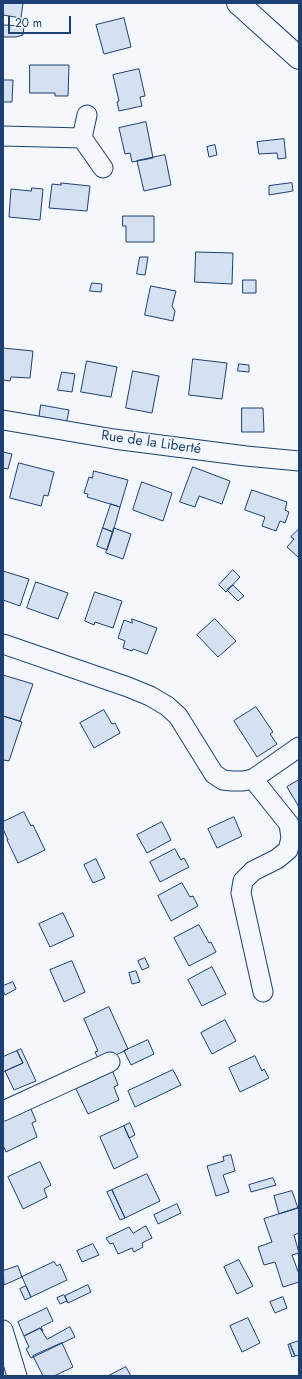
<!DOCTYPE html>
<html>
<head>
<meta charset="utf-8">
<style>
  body { margin:0 }
  #map { position:relative; width:302px; height:1379px; overflow:hidden; background:#f4f7fb; font-family:Jost,sans-serif }
  canvas { display:block }
  .frame { position:absolute; inset:0; border:4px solid #1d3f73; pointer-events:none }
  .scale { position:absolute; left:8px; top:16px; width:63px; height:18px; box-sizing:border-box; border:2px solid #1d3f73; border-top:0; padding-left:5px; font-size:12px; line-height:14px; white-space:nowrap; color:#1d3f73; -webkit-text-stroke:3px #f4f7fb; paint-order:stroke }
</style>
</head>
<body>
<div id="map">
<canvas width="302" height="1379"></canvas>
<div class="frame"></div>
<div class="scale">20 m</div>
</div>
<script>
const ctx = document.querySelector('canvas').getContext('2d');
ctx.lineJoin = 'round';
function fillPath(path, color) { ctx.fillStyle = color; ctx.fill(path, 'evenodd'); }
function stroke(path, color, width, dash) { ctx.strokeStyle = color; ctx.lineWidth = width; ctx.lineCap = dash ? 'butt' : 'round'; ctx.setLineDash(dash || []); ctx.stroke(path); }
function write(font, color, halo, rows, align = 'center') {
  ctx.font = font + ' Jost,sans-serif'; ctx.lineWidth = 3; ctx.setLineDash([]); ctx.textBaseline = 'middle'; ctx.strokeStyle = halo; ctx.fillStyle = color; for (const [text, x, y, turn = 0] of rows) {
    ctx.save(); ctx.translate(x, y); ctx.rotate((+turn || 0) * Math.PI / 180); ctx.textAlign = isNaN(turn) ? turn : align; if (halo) ctx.strokeText(text, 0, 0); ctx.fillText(text, 0, 0); ctx.restore();
  }
}
const building = new Path2D(`
  M3,3H23L21,18L3,15Z
  M124,18L131,47L104,54L96,25Z
  M3,25L24,26L23,35L16,37H3Z
  M30,65H69L68,96H55V93H30Z
  M139,69L145,96L140,97L142,106L119,111L117,102L119,101L113,75Z
  M3,80H13L12,102H3Z
  M146,122L153,158L132,162L130,153L125,154L119,128Z
  M284,139L286,158L278,159L277,153L259,154L257,142Z
  M215,145L217,155L209,157L207,147Z
  M165,155L171,185L144,191L137,161Z
  M61,183L90,186L87,211L49,208L52,184L61,185Z
  M292,183L293,191L269,195V186Z
  M32,188L43,189L40,220L9,217L11,189L31,191Z
  M123,216H154V242H126V226H123Z
  M196,252L233,253L232,284L195,282Z
  M140,257H148L145,275L137,274Z
  M243,280H256V293H243Z
  M92,283L102,284L101,292L90,291Z
  M151,286L176,291L172,306L175,311L173,321L145,315Z
  M3,348L33,351L30,378L11,377L10,381L3,380Z
  M193,359L227,363L222,399L189,395Z
  M87,361L117,367L111,397L81,392Z
  M239,364L249,365V372L238,371Z
  M133,371L159,376L152,413L126,408Z
  M62,372L75,374L72,392L58,390Z
  M41,405L69,410L66,425L39,420Z
  M242,408H263L264,432H242Z
  M3,452L12,454L8,469L3,468Z
  M19,463L54,472L48,496L44,495L41,506L10,498Z
  M193,467L230,481L222,504L199,496L195,507L180,502Z
  M94,471L128,480L120,507L87,497L88,494L84,493L89,477L92,478Z
  M142,482L172,493L163,521L133,510Z
  M252,490L287,502L285,510L289,512L285,523L280,521L276,531L262,526L265,517L245,510Z
  M111,504L120,507L113,532L103,528Z
  M103,528L113,532L107,550L97,546Z
  M114,528L131,534L123,559L106,553Z
  M299,529V558L287,547L294,539L291,537Z
  M233,570L240,577L226,592L219,585Z
  M3,571L29,579L20,606L3,600Z
  M36,582L68,593L58,619L27,608Z
  M233,585L244,596L238,601L227,590Z
  M95,592L122,601L113,628L95,622L94,625L85,621Z
  M132,619L157,628L147,654L133,649L132,651L123,648L125,641L118,638L124,620L132,623Z
  M215,619L236,641L218,657L197,635Z
  M3,675L33,684L20,721L3,716Z
  M256,707L273,732L270,734L277,744L257,757L234,721Z
  M104,710L112,724L115,723L120,733L94,748L80,723Z
  M3,716L22,722L9,761L3,760Z
  M299,780V807L287,787Z
  M24,812L31,826L33,825L45,850L18,863L7,840H8L3,829V822Z
  M234,817L242,836L217,848L208,829Z
  M162,822L171,840L147,853L137,835Z
  M175,849L181,860L184,858L189,867L160,882L150,862Z
  M96,859L105,878L93,883L84,865Z
  M182,883L190,897L193,896L198,906L171,921L158,896Z
  M63,913L74,936L50,947L39,924Z
  M199,925L209,943L211,942L216,952L189,966L174,938Z
  M145,958L149,967L142,970L138,961Z
  M72,961L85,992L64,1002L50,970Z
  M212,967L226,994L202,1006L188,980Z
  M136,971L140,982L132,984L129,973Z
  M13,982L16,989L5,995L3,991V986Z
  M109,1007L128,1049L100,1063L95,1052L98,1051L84,1019Z
  M225,1020L236,1041L212,1054L201,1033Z
  M148,1040L154,1054L131,1065L124,1051Z
  M21,1049L36,1081L14,1090L5,1071L23,1063L17,1051Z
  M17,1051L23,1063L3,1072V1057Z
  M255,1056L262,1071L264,1069L269,1078L240,1092L229,1068Z
  M173,1070L181,1085L135,1107L128,1091Z
  M113,1072L118,1085L114,1087L119,1100L88,1114L76,1089Z
  M31,1109L36,1121L32,1123L37,1137L6,1152L3,1145V1121Z
  M130,1123L135,1135L129,1138L124,1126Z
  M124,1126L138,1157L114,1169L100,1137Z
  M231,1155L235,1171L223,1175L229,1192L216,1196L207,1166L224,1161L223,1157Z
  M40,1162L51,1185L44,1189L47,1197L23,1209L8,1177Z
  M147,1174L160,1201L125,1218L112,1190Z
  M273,1178L276,1185L251,1192L249,1185Z
  M112,1190L125,1218L120,1220L107,1192Z
  M292,1191L298,1208L279,1214L274,1196Z
  M177,1204L181,1213L158,1224L154,1215Z
  M298,1208L299,1212V1233L294,1235L299,1253L292,1255L299,1274V1282L283,1287L275,1262L264,1265L258,1247L272,1242L264,1219Z
  M146,1226L152,1238L142,1243L143,1247L134,1252L132,1248L118,1254L113,1243L110,1244L106,1238L129,1227L133,1233Z
  M93,1244L99,1255L82,1262L77,1251Z
  M239,1260L253,1286L237,1294L224,1267Z
  M54,1262L57,1266L60,1264L67,1280L31,1297L22,1277Z
  M18,1266L22,1277L4,1285L3,1271Z
  M88,1285L91,1292L68,1303L65,1296Z
  M26,1286L31,1297L25,1300L20,1289Z
  M64,1295L67,1301L60,1304L57,1298Z
  M283,1297L287,1308L275,1313L270,1302Z
  M47,1308L53,1321L41,1327L43,1331L40,1328L24,1336L18,1322Z
  M248,1318L260,1343L242,1352L230,1326Z
  M70,1327L75,1337L31,1358L26,1349L29,1347L24,1336L40,1328L47,1339Z
  M299,1341V1355L295,1356L290,1344Z
  M62,1343L73,1367L54,1376H43L33,1356Z
  M290,1344L295,1356L292,1357L288,1345Z
  M126,1367L131,1376H108Z`);
fillPath(building, '#d5e0f0');
stroke(building, '#1d3f73', 1);
const street = new Path2D(`
  M3,136L82,138L103,168
  M82,138L87,115
  M3,420L114,439L246,456L299,461
  M3,644L128,687L150,696L167,706L178,716L214,774L223,780L232,781H243L253,779L299,747
  M253,779L289,824L291,838L288,850L277,859L253,871L243,881L241,893L263,992
  M3,1111L110,1062
  M3,1330L17,1376`);
const secondary = new Path2D(`
  M238,3L299,58`);
stroke(street, '#1d3f73', 21);
stroke(secondary, '#1d3f73', 24);
stroke(street, '#f4f7fb', 19);
stroke(secondary, '#f4f7fb', 22);
write('14px', '#1d3f73', '#f4f7fb', [
  ["Rue de la Liberté",151,443,8]
]);
</script>
</body>
</html>
